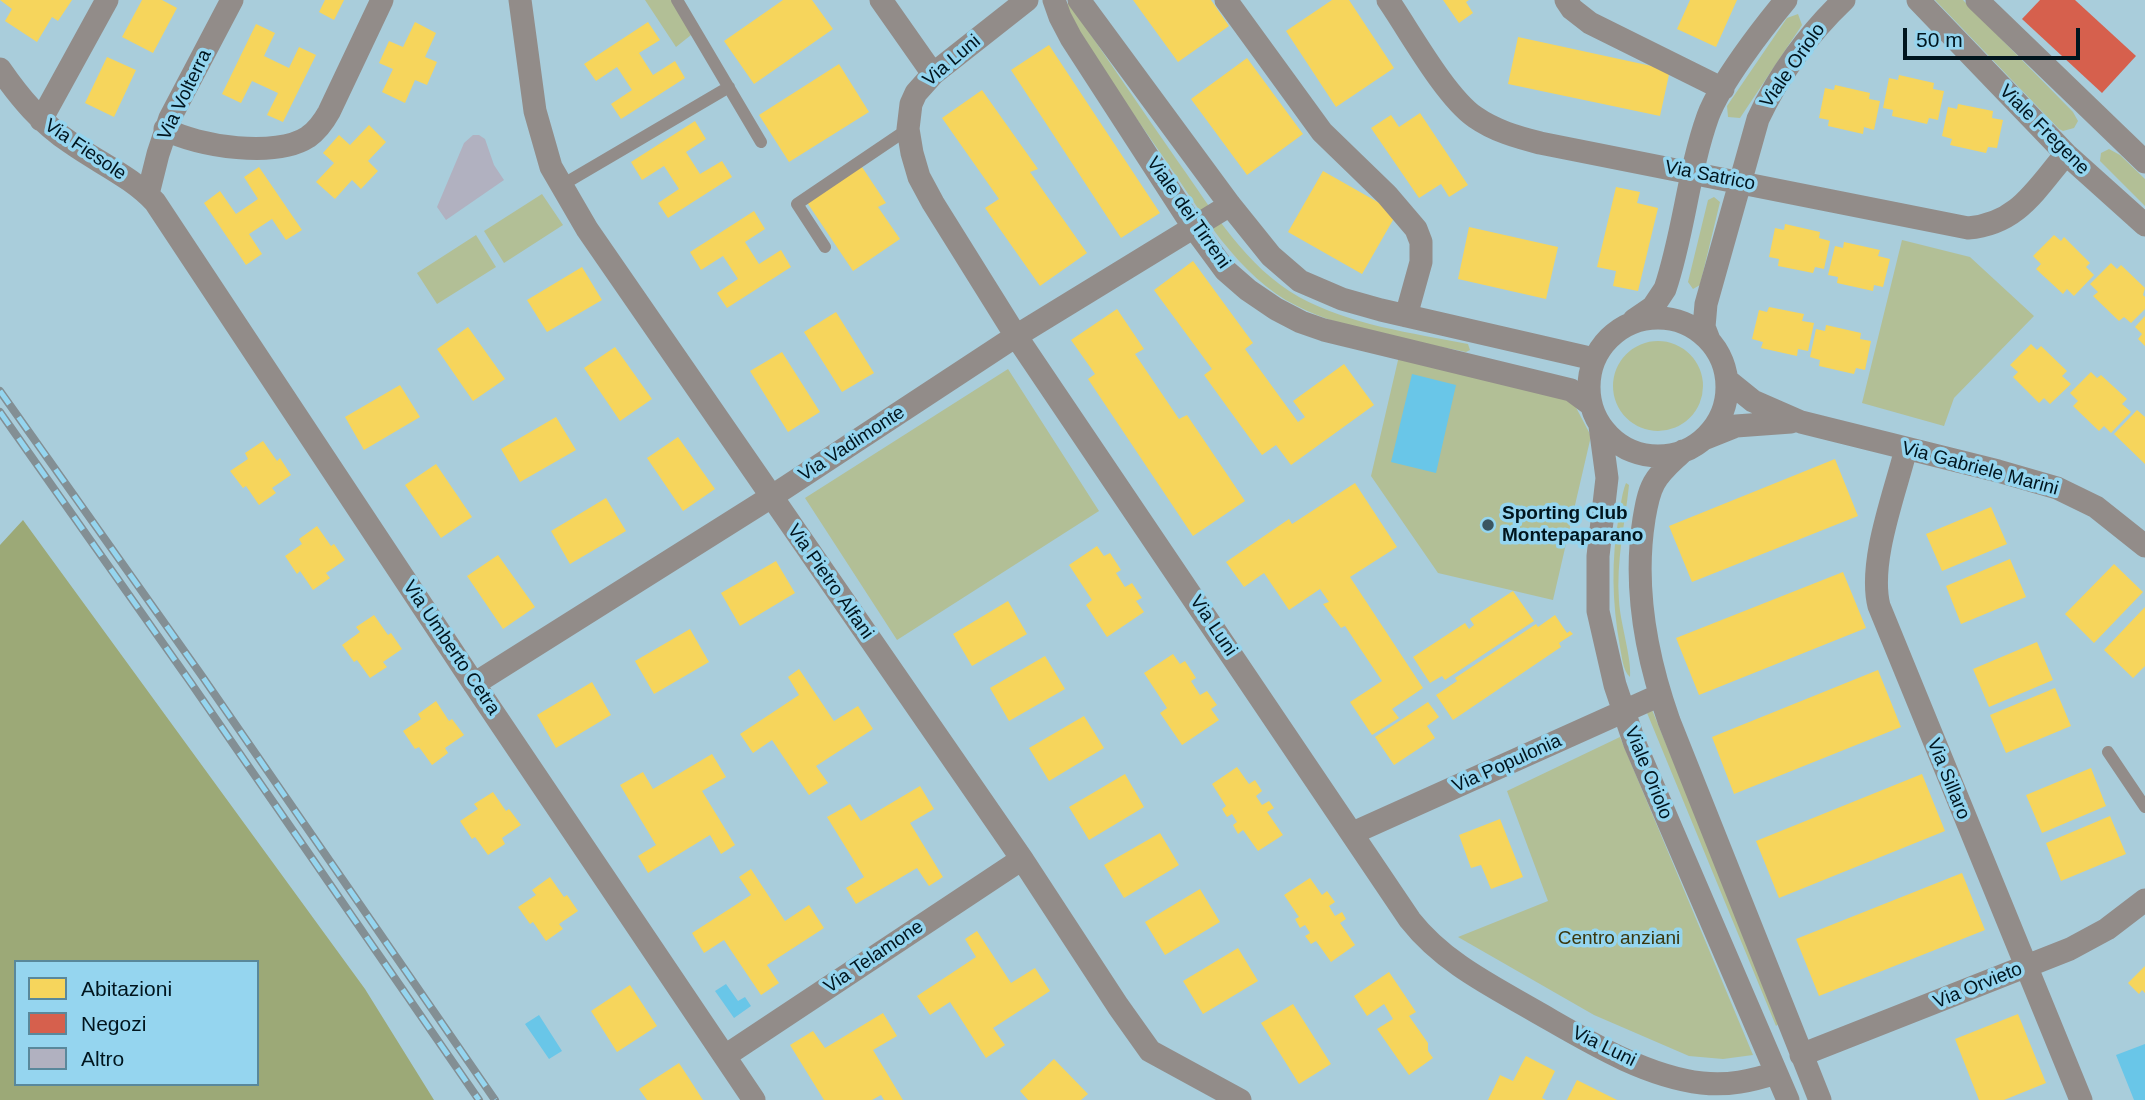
<!DOCTYPE html>
<html>
<head>
<meta charset="utf-8">
<style>
  body { margin:0 }
  #map { position:relative; width:2145px; height:1100px; overflow:hidden; background:#a9cddb; font-family:Arial,sans-serif }
  canvas { display:block }
  .legend { position:absolute; left:14px; top:960px; width:245px; height:126px; box-sizing:border-box; background:#95d5ef; border:2px solid #59889b; margin:0; padding:9px 12px; list-style:none; font-size:21px; color:#00151e }
  .legend li { display:flex; align-items:center; gap:14px; height:35px }
  .legend b { width:35px; border:2px solid #59889b }
  .scale { position:absolute; left:1903px; top:28px; width:177px; height:32px; box-sizing:border-box; border:4px solid #00151e; border-top:0; padding-left:9px; font-size:21px; line-height:24px; white-space:nowrap; color:#00151e; -webkit-text-stroke:5px #95d5ef; paint-order:stroke }
</style>
</head>
<body>
<div id="map">
<canvas width="2145" height="1100"></canvas>
<ul class="legend">
<li><b style="height:19px;background:#f6d55c"></b>Abitazioni</li>
<li><b style="height:19px;background:#d6604d"></b>Negozi</li>
<li><b style="height:19px;background:#b1b1c0"></b>Altro</li>
</ul>
<div class="scale">50 m</div>
</div>
<script>
const ctx = document.querySelector('canvas').getContext('2d');
ctx.lineJoin = 'round';
function fillPath(path, color) { ctx.fillStyle = color; ctx.fill(path, 'evenodd'); }
function stroke(path, color, width, dash) { ctx.strokeStyle = color; ctx.lineWidth = width; ctx.lineCap = dash ? 'butt' : 'round'; ctx.setLineDash(dash || []); ctx.stroke(path); }
function write(font, color, halo, rows, align = 'center') {
  ctx.font = font + ' Arial,sans-serif'; ctx.lineWidth = 7; ctx.setLineDash([]); ctx.textBaseline = 'middle'; ctx.strokeStyle = halo; ctx.fillStyle = color; for (const [text, x, y, turn = 0] of rows) {
    ctx.save(); ctx.translate(x, y); ctx.rotate((+turn || 0) * Math.PI / 180); ctx.textAlign = isNaN(turn) ? turn : align; if (halo) ctx.strokeText(text, 0, 0); ctx.fillText(text, 0, 0); ctx.restore();
  }
}
fillPath(new Path2D(`
  M645,0H684L691,35L676,47Z
  M1935,0H1963L2073,112L2078,121L2074,128L2063,131L2059,129Z
  M1063,3L1070,4C1106,57 1142,110 1179,163C1213,211 1246,267 1299,297C1350,325 1412,333 1468,344L1470,350L1466,352C1410,340 1349,332 1297,306C1238,277 1200,210 1164,158C1129,108 1095,59 1061,9Z
  M1798,14L1802,25L1740,118L1728,117L1727,106L1787,18Z
  M2109,149L2120,155L2145,179V206L2100,161L2101,153Z
  M542,194L563,225L504,263L484,231Z
  M1714,197L1720,202L1700,285L1693,289L1688,282L1708,200Z
  M476,235L496,267L437,304L417,273Z
  M1902,240L1970,257L2034,316L1954,398L1944,426L1862,403Z
  M1613 386a45 45 0 1 1 90 0a45 45 0 1 1-90 0Z
  M1399,356L1570,396L1591,436L1553,600L1438,573L1371,476Z
  M1008,369L1099,511L897,640L805,498Z
  M1626,483L1629,485C1625,524 1616,561 1619,601C1620,622 1632,659 1630,677C1623,671 1622,657 1620,647C1612,602 1611,560 1619,515C1621,504 1622,493 1626,483Z
  M1650,705L1781,1022L1776,1026L1645,708Z
  M1620,737L1753,1055L1723,1059L1689,1056L1594,1015L1458,937L1548,901L1507,791Z`), '#b2bf96');
fillPath(new Path2D(`
  M23,520L365,989L434,1100H0V545ZM16,962H257V1084H16Z`), '#9ca977');
fillPath(new Path2D(`
  M1412,374L1456,385L1436,473L1391,462Z
  M726,984L738,1001L745,997L751,1006L734,1018L715,991Z
  M539,1015L562,1051L549,1059L525,1024Z
  M2145,1044V1100H2134L2116,1055Z`), '#69c6e8');
fillPath(new Path2D(`
  M0,0H72L58,21L52,17L37,42L5,21L12,9Z
  M142,0H162L177,8L153,53L122,37Z
  M325,0H344L334,20L319,12Z
  M783,0H812L833,29L754,84L724,41Z
  M1133,0H1211L1229,26L1178,62Z
  M1332,0H1349L1394,68L1336,107L1286,31Z
  M1443,0H1469L1466,2L1473,13L1459,23Z
  M1690,0H1737L1716,47L1677,29Z
  M415,22L436,33L425,57L437,62L427,85L415,80L405,103L382,92L393,69L379,63L389,41L403,47Z
  M648,22L660,40L639,53L653,75L675,61L685,78L621,119L611,104L632,90L617,67L596,81L584,64Z
  M256,24L275,33L264,56L289,68L299,47L316,55L283,122L267,115L278,93L252,81L241,103L222,94Z
  M1518,37L1670,70L1660,116L1508,84Z
  M1049,45L1160,213L1121,238L1011,70Z
  M107,57L136,70L114,117L85,103Z
  M1247,58L1303,134L1247,175L1191,99Z
  M839,64L869,112L789,162L759,115Z
  M1899,75L1934,83L1933,89L1944,91L1938,120L1929,118L1927,124L1892,116L1893,110L1883,108L1889,78L1898,80Z
  M1835,85L1870,93L1869,99L1880,101L1874,130L1864,127L1863,134L1828,126L1829,120L1819,118L1825,88L1834,90Z
  M982,90L1038,169L1030,172L1087,253L1040,286L985,208L999,199L942,118Z
  M1958,104L1993,111L1992,118L2003,120L1997,148L1988,147L1986,153L1950,145L1952,139L1942,136L1948,107L1957,109Z
  M1420,113L1468,185L1449,197L1441,184L1419,198L1371,128L1391,115L1399,127Z
  M695,121L706,139L686,152L700,174L722,161L732,177L668,218L658,203L679,189L664,166L642,180L631,162Z
  M369,125L386,142L368,161L378,171L361,189L352,180L335,199L316,182L334,163L323,153L339,135L350,145Z
  M860,164L886,203L878,207L900,239L853,271L806,201Z
  M259,167L302,230L286,240L272,219L249,234L262,254L246,265L204,203L220,191L236,214L258,199L244,177Z
  M1323,171L1397,213L1362,274L1288,232Z
  M1616,187L1640,192L1637,203L1658,208L1638,291L1613,286L1616,271L1597,267Z
  M754,211L765,229L745,242L759,264L781,250L791,267L727,308L717,293L738,279L723,256L701,270L690,252Z
  M1785,224L1820,232L1819,238L1830,241L1824,269L1815,267L1813,273L1778,266L1779,259L1769,257L1775,228L1784,230Z
  M1469,227L1558,247L1546,299L1458,279Z
  M2054,235L2061,241L2064,237L2090,263L2086,267L2094,275L2074,296L2067,289L2063,294L2036,269L2041,264L2033,256Z
  M1844,242L1880,250L1878,256L1890,259L1883,287L1874,285L1873,291L1837,283L1838,277L1828,275L1835,246L1843,248Z
  M1193,261L1253,343L1245,349L1298,422L1305,417L1293,401L1344,364L1374,405L1291,465L1276,445L1262,455L1204,375L1212,369L1154,290Z
  M2111,263L2117,269L2121,265L2145,288L2143,295L2145,297V309L2131,323L2124,317L2119,321L2093,296L2098,292L2090,284Z
  M582,267L602,300L547,332L527,300Z
  M1769,307L1804,314L1802,321L1814,323L1808,351L1798,349L1797,356L1761,348L1763,342L1752,339L1759,310L1767,312Z
  M1117,309L1144,349L1135,354L1179,419L1187,415L1245,501L1193,536L1088,379L1095,374L1071,340Z
  M836,312L874,373L842,392L804,332Z
  M2145,316V346L2138,339L2142,334L2135,327Z
  M1826,325L1861,333L1860,339L1871,341L1865,370L1856,368L1854,374L1819,366L1820,360L1810,357L1816,329L1825,331Z
  M468,327L505,379L473,401L437,349Z
  M2031,344L2037,350L2041,346L2067,371L2062,376L2071,384L2050,404L2044,398L2039,403L2013,377L2018,372L2010,365Z
  M615,347L652,399L620,421L584,368Z
  M782,352L820,412L788,432L750,371Z
  M2091,372L2097,378L2101,375L2127,399L2122,404L2131,412L2111,433L2104,426L2099,431L2073,406L2078,401L2070,393Z
  M400,385L420,417L364,450L345,417Z
  M2137,410L2145,417V464L2114,434Z
  M556,417L576,450L520,482L501,449Z
  M678,437L715,489L683,511L647,458Z
  M263,441L277,461L280,458L291,475L272,488L276,493L259,505L246,486L243,488L230,471L248,459L245,453Z
  M1835,459L1858,516L1692,582L1669,526Z
  M436,464L472,517L441,538L405,485Z
  M1355,483L1397,547L1350,577L1423,688L1392,709L1399,718L1372,735L1350,702L1382,681L1345,626L1341,628L1323,604L1329,602L1320,589L1289,610L1264,573L1244,587L1226,562L1289,519L1292,524Z
  M606,498L626,531L570,564L551,531Z
  M1991,507L2007,544L1942,571L1926,534Z
  M317,526L331,546L334,544L345,560L326,573L330,578L313,590L300,571L297,574L285,556L302,544L299,539Z
  M1097,546L1104,556L1110,553L1121,570L1116,573L1125,587L1132,583L1142,598L1136,601L1144,612L1107,637L1086,605L1092,600L1069,565Z
  M498,555L535,607L503,629L467,576Z
  M2010,559L2026,597L1961,624L1946,586Z
  M776,561L795,593L740,626L721,593Z
  M2114,564L2143,592L2094,643L2065,614Z
  M1843,572L1866,628L1699,695L1676,638Z
  M1513,591L1534,621L1445,680L1442,676L1430,683L1413,657L1465,623L1469,629L1474,625L1470,619Z
  M1008,601L1027,634L972,666L953,634Z
  M2145,607V666L2133,678L2104,650Z
  M374,615L388,635L391,633L402,649L383,662L387,667L370,678L357,660L354,662L342,645L360,632L356,627Z
  M1555,615L1567,633L1570,631L1573,634L1559,643L1561,647L1453,720L1436,695L1457,681L1455,678L1536,624L1538,627Z
  M690,629L709,662L654,694L635,661Z
  M2037,642L2053,680L1989,707L1973,669Z
  M1173,654L1180,664L1185,661L1196,678L1191,681L1200,695L1207,691L1217,705L1211,709L1219,720L1182,745L1160,713L1167,708L1144,673Z
  M1045,656L1065,689L1009,721L990,688Z
  M799,669L834,721L858,706L873,729L816,766L828,783L809,795L772,740L753,753L740,734L799,695L788,677Z
  M1878,670L1901,727L1734,794L1712,737Z
  M592,682L611,715L556,748L537,715Z
  M2055,688L2071,726L2006,753L1990,715Z
  M436,701L449,721L452,719L464,735L445,748L448,753L432,765L419,747L415,749L403,731L421,719L418,714Z
  M1428,702L1439,717L1427,726L1435,738L1394,765L1375,737Z
  M1084,716L1104,748L1049,781L1029,748Z
  M712,754L726,777L702,791L735,845L721,854L710,835L648,873L638,856L656,845L620,785L643,772L653,789Z
  M1237,767L1249,784L1255,780L1262,791L1256,796L1262,805L1269,801L1274,808L1267,812L1283,835L1258,851L1243,830L1238,834L1233,825L1237,822L1232,814L1227,817L1222,809L1226,806L1212,784Z
  M2091,768L2106,806L2042,833L2026,795Z
  M1125,774L1144,807L1089,840L1069,807Z
  M1922,774L1945,831L1779,898L1756,841Z
  M920,786L934,809L910,823L943,877L929,886L917,868L856,904L846,888L864,877L827,817L850,804L861,821Z
  M493,792L506,811L509,809L521,825L502,838L505,844L488,855L475,837L472,839L460,821L478,809L474,804Z
  M2110,816L2126,854L2061,881L2046,843Z
  M1500,819L1523,877L1491,889L1481,865L1471,868L1459,835Z
  M1160,833L1179,865L1124,898L1104,865Z
  M751,869L785,921L809,905L824,928L767,965L779,983L761,995L724,940L704,953L692,933L751,895L739,877Z
  M1962,873L1985,930L1819,996L1796,939Z
  M550,877L564,897L567,895L578,911L559,924L563,929L546,941L533,922L530,924L518,907L536,895L532,890Z
  M1310,878L1322,895L1327,891L1335,902L1329,906L1335,916L1342,912L1346,919L1340,923L1355,945L1331,962L1316,941L1311,944L1305,936L1310,933L1305,925L1300,928L1295,919L1299,917L1284,895Z
  M1200,889L1220,922L1165,955L1145,922Z
  M977,931L1011,983L1035,968L1050,991L993,1028L1005,1045L986,1058L950,1002L930,1015L917,996L976,957L965,939Z
  M1238,948L1258,981L1203,1014L1183,981Z
  M2145,966V993L2142,990L2139,994L2128,983Z
  M1389,972L1416,1012L1409,1016L1428,1043V1051L1433,1058L1409,1075L1377,1029L1393,1019L1384,1004L1367,1016L1354,996Z
  M630,985L657,1026L617,1052L591,1011Z
  M1293,1004L1331,1064L1299,1084L1261,1023Z
  M883,1013L897,1036L873,1050L903,1100H884L881,1095L872,1100H824L790,1045L813,1031L825,1048Z
  M2018,1014L2046,1083L2004,1100H1979L1955,1039Z
  M1526,1056L1555,1071L1542,1098L1546,1100H1488L1500,1075L1513,1081Z
  M1054,1059L1088,1094L1081,1100H1028L1020,1091Z
  M679,1063L703,1100H647L639,1089Z
  M1577,1080L1617,1100H1567Z`), '#f6d55c');
fillPath(new Path2D(`
  M2040,0H2075L2136,56L2102,93L2022,19Z`), '#d6604d');
fillPath(new Path2D(`
  M473,135H479L485,139L494,165L504,180L446,220L437,207L464,143Z`), '#b1b1c0');
stroke(new Path2D(`
  M677,0L761,142
  M562,185L729,87
  M825,247L797,204L908,129
  M2108,752L2145,807`), '#928c89', 12);
stroke(new Path2D(`
  M520,0L535,111L551,167L587,229L1022,859L1118,1006L1150,1051L1240,1100
  M881,0L933,74
  M1027,0L933,74L916,93L911,104L908,129L912,153L919,177L933,203L1016,336L1410,920C1443,962 1490,985 1535,1011C1586,1040 1643,1076 1702,1083C1728,1086 1751,1081 1776,1073
  M1054,0L1060,17L1071,38L1194,228L1225,270L1248,290L1276,309L1301,322L1324,330L1571,390L1590,404
  M1079,0L1230,205L1271,256L1300,281L1342,299L1381,310L1594,359
  M1226,0L1322,132L1387,195L1416,229L1421,242V262L1406,316
  M1388,0C1410,32 1445,96 1475,117C1495,131 1517,137 1540,143L1968,228C2018,224 2036,189 2066,154
  M1566,0L1572,9L1590,23L1723,89
  M1918,0L2066,154L2145,225
  M1977,0L2145,162
  M0,69C20,98 41,123 71,143C99,163 132,177 155,202L474,684L754,1100
  M41,120L107,0
  M165,129C199,147 276,158 308,137C318,130 324,121 329,112L382,0
  M148,194L158,154L170,118L232,0
  M1589 387a69 69 0 1 1 138 0a69 69 0 1 1-138 0Z
  M1634,320L1653,307L1665,289C1684,233 1688,172 1708,116C1721,82 1762,29 1786,0
  M1709,340L1704,327L1706,304L1758,119C1778,76 1809,33 1844,0
  M1727,380L1753,401L1801,422L1998,471L2057,488L2096,507L2145,546
  M1600,426L1607,478L1598,556V611L1615,685L1635,744L1788,1100
  M1706,438L1736,426L1791,422
  M1906,449C1895,493 1868,562 1879,606L2081,1100
  M1683,451C1673,461 1661,470 1654,483C1648,494 1646,507 1644,519C1633,588 1646,656 1669,721L1820,1100
  M474,684L771,497L1016,336L1230,205
  M1353,833L1660,695
  M1801,1055L2070,949L2107,929L2145,900
  M725,1056L1022,859`), '#928c89', 23);
const rail = new Path2D(`
  M0,391L202,676L495,1100
  M0,412L191,683L479,1100`);
stroke(rail, '#838f94', 8);
stroke(rail, '#95d5ef', 5, [16]);
for (const [x, y, r, color] of [
  [1488,525,7,"#3b5560"]
]) { const dot = new Path2D(); dot.arc(x, y, r, 0, 2 * Math.PI); ctx.fillStyle = color; ctx.fill(dot); stroke(dot, '#95d5ef', 2.5); }
write('19px', '#00151e', '#95d5ef', [
  ["Via Luni",952,61,-40],
  ["Viale Oriolo",1793,66,-55],
  ["Via Volterra",185,95,-64],
  ["Viale Fregene",2044,130,45],
  ["Via Fiesole",85,150,34],
  ["Via Satrico",1710,176,11],
  ["Viale dei Tirreni",1188,213,55],
  ["Via Vadimonte",852,444,-33],
  ["Via Gabriele Marini",1980,469,15],
  ["Via Pietro Alfani",830,582,55],
  ["Via Luni",1213,626,56],
  ["Via Umberto Cetra",451,648,56],
  ["Via Populonia",1507,764,-24],
  ["Viale Oriolo",1648,773,68],
  ["Via Sillaro",1948,779,68],
  ["Via Telamone",874,957,-34],
  ["Via Orvieto",1978,986,-22],
  ["Via Luni",1604,1047,26]
]);
write('bold 19px', '#00151e', '#95d5ef', [
  ["Sporting Club",1502,514],
  ["Montepaparano",1502,536]
], 'left');
write('19px', '#3a370d', '#95d5ef', [
  ["Centro anziani",1619,939]
]);
</script>
</body>
</html>
